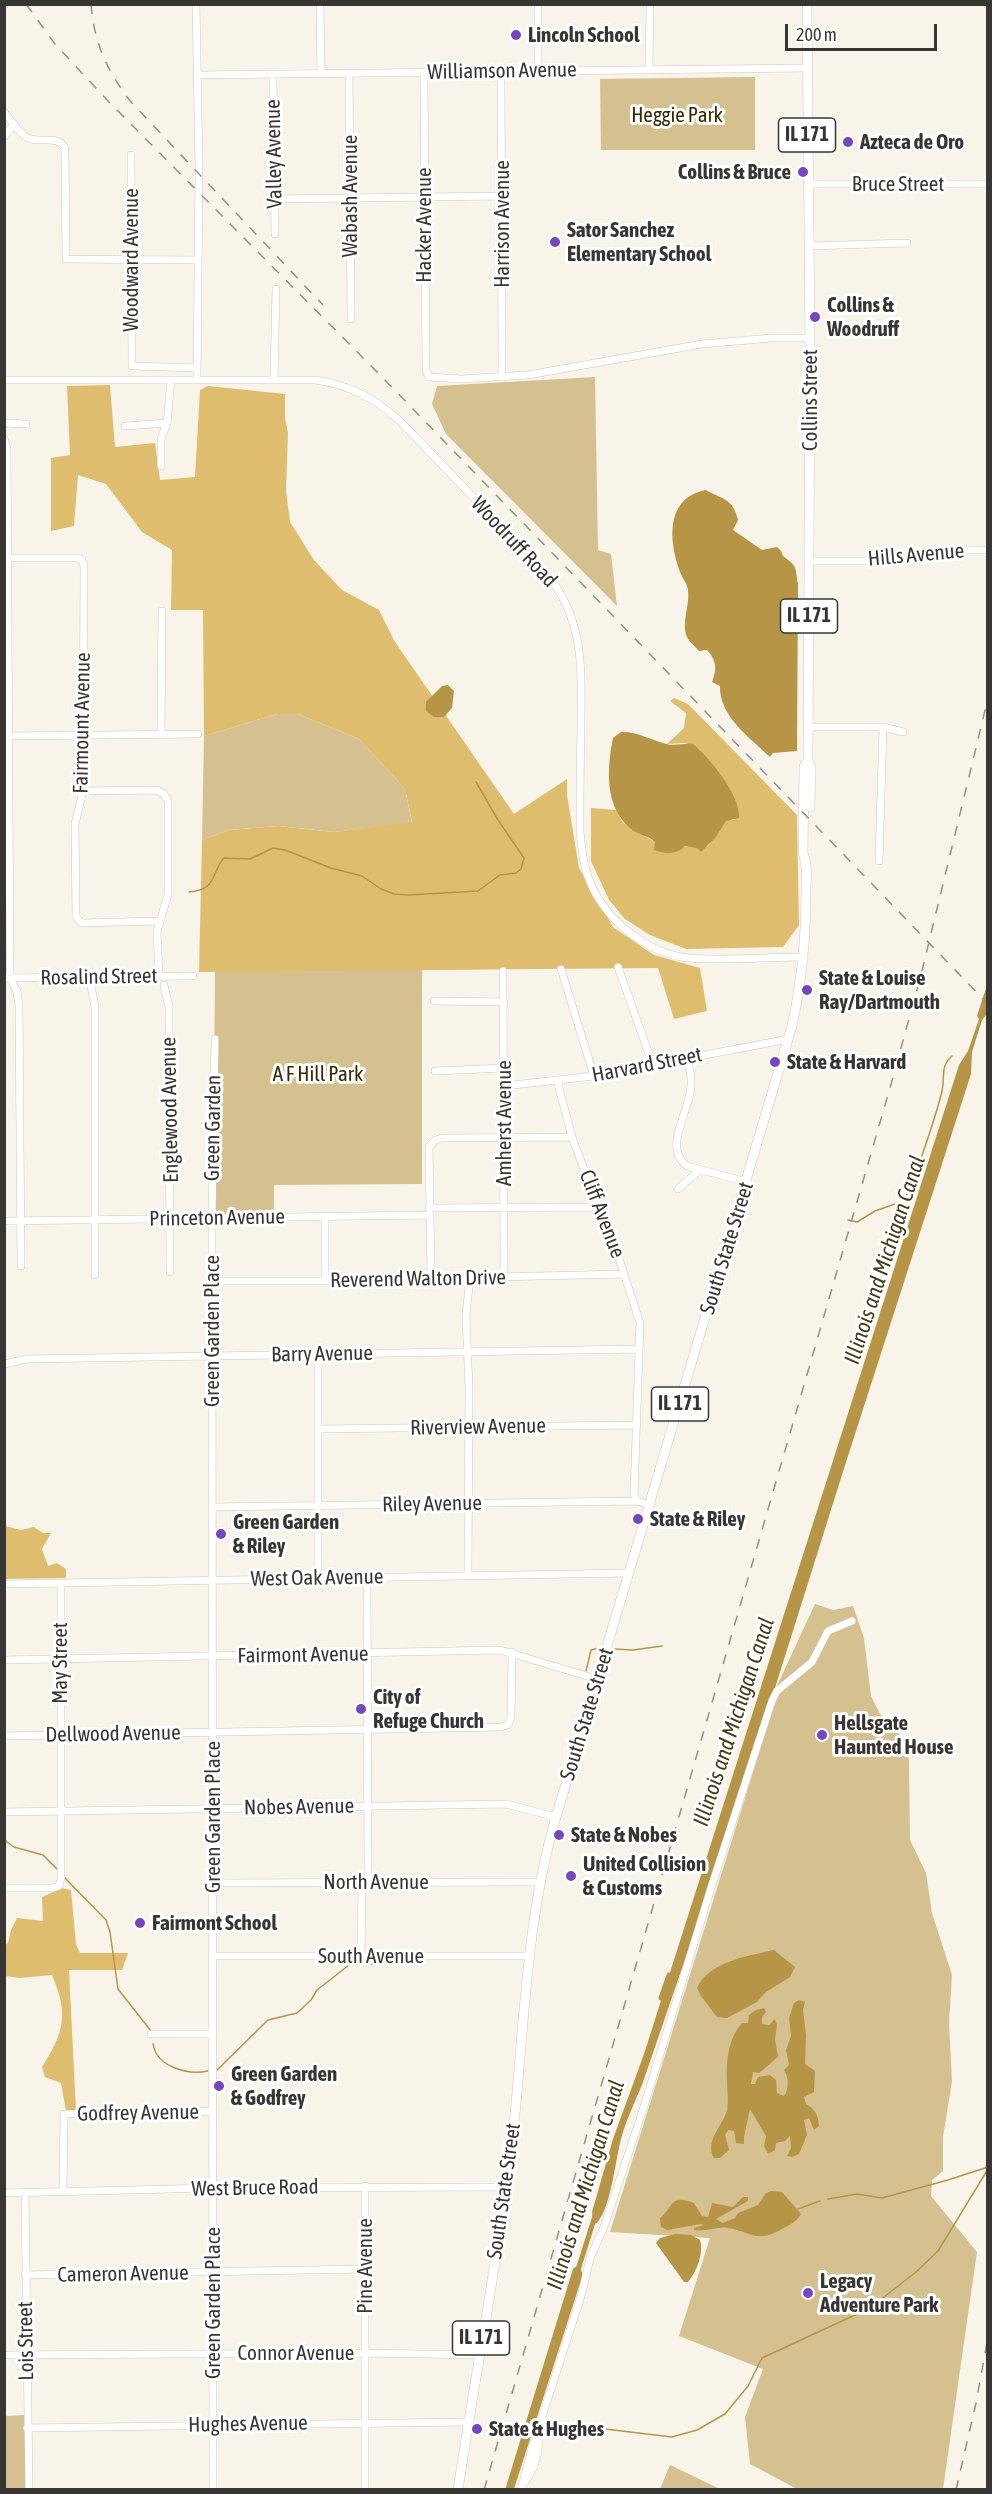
<!DOCTYPE html>
<html>
<head>
<meta charset="utf-8">
<style>
  body { margin:0 }
  #map { position:relative; width:992px; height:2494px; overflow:hidden; background:#f9f4ea; font-family:"Asap Condensed",sans-serif }
  canvas { display:block }
  .frame { position:absolute; inset:0; border:6px solid #383632; pointer-events:none }
  .scale { position:absolute; left:785px; top:24px; width:152px; height:27px; box-sizing:border-box; border:3px solid #383632; border-top:0; padding-left:8px; font-size:18px; line-height:21px; white-space:nowrap; color:#383632; -webkit-text-stroke:4px #fff; paint-order:stroke }
</style>
</head>
<body>
<div id="map">
<canvas width="992" height="2494"></canvas>
<div class="frame"></div>
<div class="scale">200 m</div>
</div>
<script>
const ctx = document.querySelector('canvas').getContext('2d');
ctx.lineJoin = 'round';
function fillPath(path, color) { ctx.fillStyle = color; ctx.fill(path, 'evenodd'); }
function stroke(path, color, width, dash) { ctx.strokeStyle = color; ctx.lineWidth = width; ctx.lineCap = dash ? 'butt' : 'round'; ctx.setLineDash(dash || []); ctx.stroke(path); }
function write(font, color, halo, rows, align = 'center') {
  ctx.font = font + ' "Asap Condensed",sans-serif'; ctx.lineWidth = 6; ctx.setLineDash([]); ctx.textBaseline = 'middle'; ctx.strokeStyle = halo; ctx.fillStyle = color; for (const [text, x, y, turn = 0] of rows) {
    ctx.save(); ctx.translate(x, y); ctx.rotate((+turn || 0) * Math.PI / 180); ctx.textAlign = isNaN(turn) ? turn : align; if (halo) ctx.strokeText(text, 0, 0); ctx.fillText(text, 0, 0); ctx.restore();
  }
}
fillPath(new Path2D(`
  M755,77V150H601L600,79Z
  M595,377L598,550L611,554L617,606L446,434L432,404L437,386Z
  M277,714H298L359,739L405,789L412,823L334,832L278,826L229,830L202,840L204,736Z
  M422,969V1184L274,1185V1216H213L215,971Z
  M815,1604L833,1610L853,1606L864,1638L871,1696L880,1714L897,1730L909,1759L910,1840L926,1873L932,1913L952,1975L949,2023L952,2081L943,2137V2171L932,2180L931,2196L977,2252L943,2489H797L750,2464L745,2417L763,2369L679,2336L710,2238L610,2232L773,1708L775,1690Z
  M25,2415L26,2489H5L4,2416Z
  M670,2465L720,2489H660Z`), '#d5c08f');
fillPath(new Path2D(`
  M110,385L115,447L155,443L160,480L195,477L200,390L208,386L285,394V418L288,433L286,491L290,522L314,560L342,590L379,610L395,642L514,814L567,779V795L579,868L613,927L654,955L700,968L707,1011L674,1019L658,968L199,972L202,840L229,830L278,826L334,832L412,822L405,789L359,739L298,714H277L204,736L203,610H171L172,550L142,532L106,484L78,475L74,526L51,531V458L70,455L67,386Z
  M674,698L688,704L797,815L799,925L783,947L686,949L650,935L625,919L609,900L591,861V808L616,810L623,823L655,842L659,852C672,853 673,851 683,847C689,845 701,847 708,846L726,820H734L722,778L699,749L685,743L667,744L684,728L686,713L670,701Z
  M5,1526L21,1530L34,1527L43,1533H51L42,1549L48,1566L57,1563L66,1569V1578L5,1579Z
  M62,1888L71,1890L76,1944L80,1953H128L122,1970H69L76,2110L66,2111L61,2083L45,2077L42,2067C64,2032 69,2015 52,1975L20,1978L5,1976L4,1946L8,1943L11,1930L17,1918L43,1921L42,1897Z`), '#debd6e');
fillPath(new Path2D(`
  M706,490C723,500 733,498 738,520L733,530L762,550L777,547L781,551L783,556C797,567 795,565 798,584L797,751L773,753L770,757C750,738 719,716 720,686L712,682C717,669 717,661 707,650L699,651C695,646 689,642 687,637C681,623 690,605 688,591C688,585 683,579 681,574C669,543 664,498 706,490Z
  M448,685L454,691L452,708L444,717H434L426,711V702L442,686Z
  M621,732C635,731 650,739 663,743C673,747 683,743 693,744C709,757 741,796 739,818L726,821L715,838L701,852L697,848L685,846C677,855 664,854 654,850L655,842C648,835 638,835 631,829C604,807 607,768 613,738Z
  M987,985V1014L982,1020L972,1052L971,1074L847,1459L742,1793L642,2085C636,2099 629,2114 624,2129C615,2154 613,2206 596,2224L593,2221L592,2212L613,2139L644,2054L959,1065L968,1051L979,1019L977,1016Z
  M774,1950L795,1967L790,1977L766,1992L757,2002L727,2018L717,2017L701,1996L697,1988C709,1961 749,1956 774,1950Z
  M799,2000L805,2002L803,2010L806,2035L805,2064L815,2071L814,2092L804,2097L806,2104C816,2110 818,2115 819,2126L814,2130L809,2118L804,2120L807,2135L799,2154L792,2157L787,2156L791,2148L790,2136L785,2141L776,2143L775,2150L768,2154L764,2146L766,2136L750,2109L744,2137V2144L736,2143L734,2131L728,2130L725,2135L729,2150L720,2158H714C704,2141 723,2126 727,2110C729,2101 727,2091 727,2082C726,2061 728,2039 742,2023H748L749,2015L756,2010L764,2008L766,2012L762,2017V2024L769,2025L775,2019L777,2025L775,2039L778,2057L759,2073L753,2072L751,2084H755L758,2077L770,2075L776,2080L777,2093L784,2096C789,2090 789,2077 784,2070L789,2065L786,2050L791,2036L789,2018L794,2003Z
  M771,2191L782,2192L801,2214C796,2222 790,2225 782,2229C755,2244 753,2232 728,2228C718,2226 706,2232 694,2230V2228L704,2225L701,2224L667,2230L661,2227L660,2218C675,2205 670,2194 694,2203L702,2216L708,2217L712,2203L733,2207L743,2197H748V2201L716,2219L723,2223L735,2218L738,2213L758,2205L766,2193Z
  M675,2234L691,2235L700,2240C704,2253 697,2271 688,2282H684L656,2243L660,2238Z
  M578,2265L583,2274L514,2489L505,2490L573,2269Z`), '#b69646');
stroke(new Path2D(`
  M189,892C218,890 211,872 224,858L250,859L273,848L285,850L331,868L362,876L381,889L394,894L409,895L478,891L500,875L516,873L521,869L524,858L498,820L476,782
  M903,1198L910,1192C920,1158 934,1125 942,1091C945,1078 940,1066 952,1056
  M848,1220L857,1222L875,1211L895,1204
  M614,1649L633,1650L662,1646
  M586,1671L591,1650L599,1648
  M4,1840L14,1847L43,1855L57,1869
  M64,1877L106,1920L110,1932L118,1989L151,2031
  M153,2044C157,2068 189,2075 208,2071
  M217,2070L268,2020L297,2013L311,2000L317,1990L349,1965L399,1963
  M828,2199L857,2194L882,2198L948,2180L988,2167
  M798,2209L820,2201
  M605,2429L672,2437L697,2430L725,2414L748,2386L762,2358L870,2308L916,2272L938,2251L988,2169`), '#b69646', 1.5);
stroke(new Path2D(`
  M661,1998L669,1975
  M577,2273L595,2216`), '#b69646', 5);
const minor = new Path2D(`
  M196,4L199,168L197,380
  M320,4L321,74
  M538,4V70
  M649,69L650,4
  M501,71L502,376
  M424,72L426,371L429,377L461,379L528,375L702,344L772,338H810
  M273,74L275,234
  M349,74L351,319
  M198,75L807,68
  M4,112C11,120 19,134 28,138C41,144 57,134 65,148L66,259L198,260
  M4,137L14,124
  M131,155L132,366L197,368
  M808,184H988
  M274,199L502,196
  M809,246L907,243
  M4,380H315C350,385 374,398 400,421L548,575C586,624 581,672 581,730C580,764 580,798 580,832C582,849 583,866 590,882C605,919 647,954 689,958C726,961 766,957 804,957
  M274,380L276,289
  M4,423L26,424
  M125,426L167,423
  M4,438L7,448L10,978L17,992L19,1005L21,1266
  M161,466V439L167,423L171,380
  M7,558H78L82,560L84,566L83,791L75,824L76,916L79,921L83,923L159,921
  M809,561H910L923,552L932,550H988
  M808,727H883L903,732
  M161,735L162,611
  M5,736L198,734
  M83,791L157,790L164,794L168,801V894L157,932L159,976
  M879,861L883,727
  M618,967L653,1065
  M561,969L594,1076
  M503,971L504,1276
  M4,978L193,976
  M164,985L169,1007L170,1272
  M91,986L95,1007V1275
  M434,1001L504,1002
  M687,1058C689,1067 692,1077 691,1086C690,1111 662,1148 687,1166L747,1182
  M435,1071L504,1068
  M557,1080L572,1137L598,1207L614,1243L640,1323L634,1494L637,1501
  M504,1086L594,1076L789,1039
  M678,1189L700,1170
  M429,1208L598,1207
  M325,1216V1281
  M4,1221L429,1215
  M431,1278L429,1147L434,1141L441,1138L572,1137
  M212,1281H325L624,1274
  M4,1364L27,1359L639,1349
  M319,1429L637,1425
  M213,1507L637,1501L650,1505
  M468,1575L469,1389L466,1315L470,1277
  M367,1577L368,1883
  M318,1578V1354
  M4,1584L629,1573
  M4,1660L500,1650L597,1679
  M4,1736L501,1727L508,1725L511,1718L512,1652
  M4,1812L506,1804L556,1817
  M213,1883L540,1882
  M4,1888H53L59,1886L61,1878V1583
  M213,1956H530
  M361,1956L362,1882
  M151,2034H213
  M25,2192L29,2490
  M63,2192L64,2114L213,2111
  M4,2193L213,2188L506,2187
  M25,2275L365,2269
  M4,2355L365,2353L479,2355
  M27,2428L468,2422
  M525,2482C536,2467 540,2451 538,2433
  M213,2490L212,1217L215,1039
  M365,2490V2186
  M521,2490L533,2445L582,2293L590,2258L604,2227L642,2113L711,1888L772,1701L777,1691L812,1662L828,1631L852,1621`);
const major = new Path2D(`
  M807,4L810,344L808,760L811,767L810,807
  M458,2490C475,2375 498,2260 512,2144C524,2035 525,1923 556,1817L792,1026C802,981 806,936 806,890C806,877 808,864 803,853L804,767L808,760`);
stroke(minor, '#ccc8bd', 8);
stroke(major, '#ccc8bd', 10);
stroke(minor, '#fff', 7);
stroke(major, '#fff', 9);
stroke(new Path2D(`
  M26,4L55,44L108,101L384,379L988,1004
  M91,4C94,43 107,71 131,102L323,305
  M484,2490L890,1088L921,975L988,698
  M956,2490L976,2403L988,2337`), '#94918a', 1.5, [10, 10]);
for (const [x, y, r, color] of [
  [516,35,6,"#7546be"],
  [848,142,6,"#7546be"],
  [803,172,6,"#7546be"],
  [555,242,6,"#7546be"],
  [815,317,6,"#7546be"],
  [807,990,6,"#7546be"],
  [775,1062,6,"#7546be"],
  [638,1519,6,"#7546be"],
  [221,1534,6,"#7546be"],
  [361,1709,6,"#7546be"],
  [822,1735,6,"#7546be"],
  [559,1835,6,"#7546be"],
  [571,1876,6,"#7546be"],
  [140,1923,6,"#7546be"],
  [219,2086,6,"#7546be"],
  [808,2293,6,"#7546be"],
  [477,2429,6,"#7546be"]
]) { const dot = new Path2D(); dot.arc(x, y, r, 0, 2 * Math.PI); ctx.fillStyle = color; ctx.fill(dot); stroke(dot, '#fff', 2); }
for (const [x, y, w] of [
  [807,135,57],
  [809,616,57],
  [680,1404,57],
  [481,2338,57]
]) { const box = new Path2D(); box.roundRect(x - w / 2, y - 17, w, 34, 4.5); ctx.fillStyle = '#fff'; ctx.fill(box); stroke(box, '#383632', 1.5); }
write('bold 20px', '#383632', null, [
  ["IL 171",807,135],
  ["IL 171",809,616],
  ["IL 171",680,1404],
  ["IL 171",481,2338]
]);
write('bold 21px', '#383632', '#fff', [
  ["Lincoln School",528,35],
  ["Azteca de Oro",860,142],
  ["Collins & Bruce",791,172,"right"],
  ["Sator Sanchez",567,230],
  ["Elementary School",567,254],
  ["Collins &",827,305],
  ["Woodruff",827,329],
  ["State & Louise",819,978],
  ["Ray/Dartmouth",819,1002],
  ["State & Harvard",787,1062],
  ["State & Riley",650,1519],
  ["Green Garden",233,1522],
  ["& Riley",233,1546],
  ["City of",373,1697],
  ["Refuge Church",373,1721],
  ["Hellsgate",834,1723],
  ["Haunted House",834,1747],
  ["State & Nobes",571,1835],
  ["United Collision",583,1864],
  ["& Customs",583,1888],
  ["Fairmont School",152,1923],
  ["Green Garden",231,2074],
  ["& Godfrey",231,2098],
  ["Legacy",820,2281],
  ["Adventure Park",820,2305],
  ["State & Hughes",489,2429]
], 'left');
write('21px', '#383632', '#fff', [
  ["Williamson Avenue",502,71,-1],
  ["Valley Avenue",274,154,-91],
  ["Bruce Street",898,184],
  ["Wabash Avenue",350,196,-90],
  ["Harrison Avenue",502,224,-90],
  ["Hacker Avenue",424,225,-90],
  ["Woodward Avenue",131,260,-90],
  ["Collins Street",810,400,-90],
  ["Woodruff Road",514,542,47],
  ["Hills Avenue",916,555,-5],
  ["Fairmount Avenue",82,723,-89],
  ["Rosalind Street",99,977,-1],
  ["Harvard Street",647,1065,-11],
  ["Englewood Avenue",170,1110,-91],
  ["Amherst Avenue",504,1123,-90],
  ["Green Garden",213,1128,-89],
  ["Cliff Avenue",602,1214,69],
  ["Princeton Avenue",217,1218,-1],
  ["South State Street",727,1248,-73],
  ["Reverend Walton Drive",418,1279,-1],
  ["Green Garden Place",212,1331,-90],
  ["Barry Avenue",322,1354,-1],
  ["Riverview Avenue",478,1427,-1],
  ["Riley Avenue",432,1504,-1],
  ["West Oak Avenue",317,1578,-1],
  ["Fairmont Avenue",303,1655,-1],
  ["May Street",60,1663,-90],
  ["South State Street",587,1714,-73],
  ["Dellwood Avenue",113,1734,-1],
  ["Nobes Avenue",299,1807,-1],
  ["Green Garden Place",213,1817,-90],
  ["North Avenue",376,1882],
  ["South Avenue",371,1956],
  ["Godfrey Avenue",138,2113,-1],
  ["West Bruce Road",255,2188,-1],
  ["South State Street",504,2191,-82],
  ["Pine Avenue",365,2266,-90],
  ["Cameron Avenue",123,2274,-1],
  ["Green Garden Place",213,2303,-90],
  ["Lois Street",26,2341,-91],
  ["Connor Avenue",296,2353],
  ["Hughes Avenue",248,2424,-1]
]);
write('21px', '#352803', '#fff', [
  ["Heggie Park",677,115],
  ["A F Hill Park",318,1074]
]);
write('italic 22px', '#493b18', '#fff', [
  ["Illinois and Michigan Canal",885,1260,-72],
  ["Illinois and Michigan Canal",734,1722,-72],
  ["Illinois and Michigan Canal",586,2185,-73]
]);
</script>
</body>
</html>
